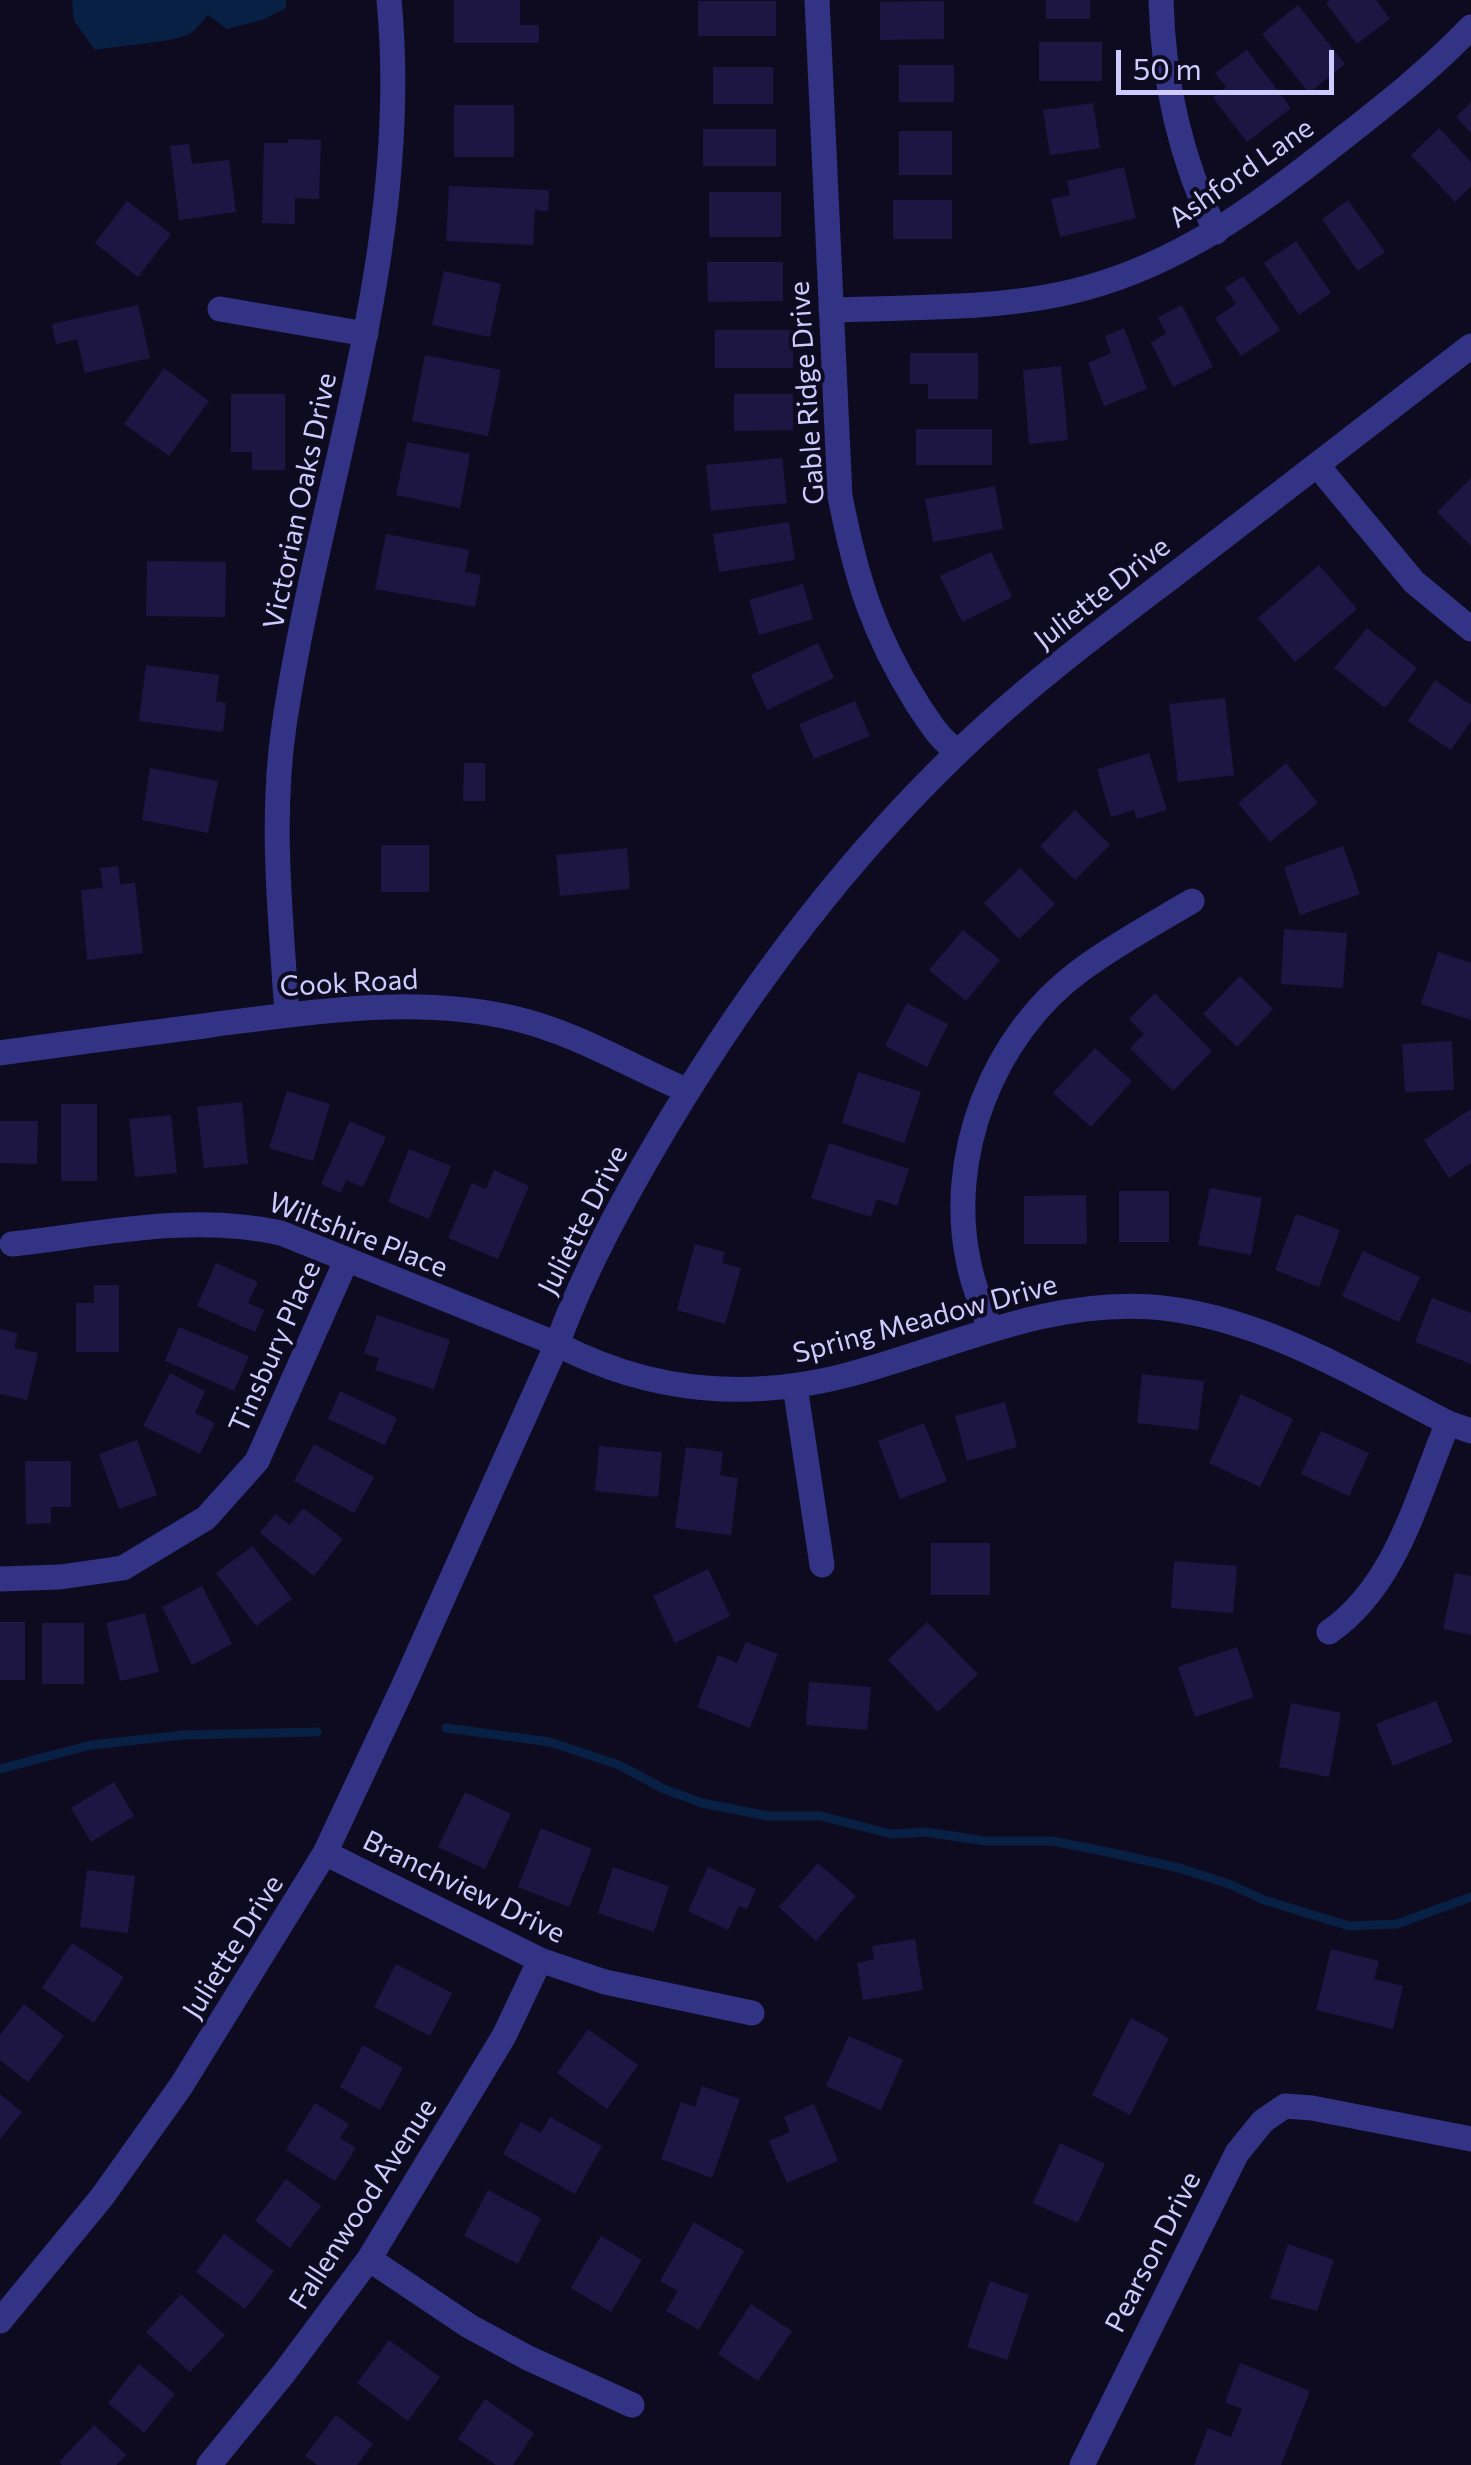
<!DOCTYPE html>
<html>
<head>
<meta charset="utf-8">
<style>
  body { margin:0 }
  #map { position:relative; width:1471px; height:2465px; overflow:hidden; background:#0e0b21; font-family:Commissioner,sans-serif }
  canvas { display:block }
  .scale { position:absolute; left:1116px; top:50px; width:218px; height:45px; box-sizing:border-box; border:5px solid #cfcbff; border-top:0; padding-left:12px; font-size:30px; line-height:35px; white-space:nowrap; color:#cfcbff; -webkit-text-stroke:8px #0e0b21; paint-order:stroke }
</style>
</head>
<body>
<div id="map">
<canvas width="1471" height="2465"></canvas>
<div class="scale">50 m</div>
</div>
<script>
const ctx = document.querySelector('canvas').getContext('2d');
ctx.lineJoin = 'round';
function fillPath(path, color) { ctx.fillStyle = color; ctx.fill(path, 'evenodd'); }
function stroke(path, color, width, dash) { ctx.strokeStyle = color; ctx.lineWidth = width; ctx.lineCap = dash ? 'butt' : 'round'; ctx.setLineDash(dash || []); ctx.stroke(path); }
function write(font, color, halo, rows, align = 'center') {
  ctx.font = font + ' Commissioner,sans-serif'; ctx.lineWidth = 8; ctx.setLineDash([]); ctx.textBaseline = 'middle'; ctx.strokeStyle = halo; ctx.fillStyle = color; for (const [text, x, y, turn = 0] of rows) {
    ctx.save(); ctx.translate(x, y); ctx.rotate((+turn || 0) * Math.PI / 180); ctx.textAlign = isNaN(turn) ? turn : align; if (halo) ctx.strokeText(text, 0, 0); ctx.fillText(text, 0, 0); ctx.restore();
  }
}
fillPath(new Path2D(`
  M72,0H286V8L262,20L227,29L208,15C203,20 198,28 191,33C179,42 115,46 95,50L74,21Z`), '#072044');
stroke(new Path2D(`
  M446,1728L550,1742L619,1765L664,1789L702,1803L768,1816H821L891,1834L926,1832L985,1841H1052L1108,1852L1179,1868L1229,1884L1264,1900L1349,1926L1397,1924L1471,1897
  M0,1769L91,1745L184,1735L317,1732`), '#072044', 9);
fillPath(new Path2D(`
  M454,0H520V25H539V43H454Z
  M1046,0H1090V19H1046Z
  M1329,0H1376L1390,19L1357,44L1326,3Z
  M698,1H776V36H698Z
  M944,1V39L880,40V2Z
  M1298,5L1345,64L1309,93L1262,34Z
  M1039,42H1102V81H1039Z
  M1247,50L1291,108L1247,142L1213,98L1226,87L1215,73Z
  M899,65H954V102H899Z
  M713,67H773V104H713Z
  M1471,102V133L1456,117Z
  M1093,103L1100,148L1050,155L1043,110Z
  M454,105H514V157H454Z
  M1439,128L1471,162V186L1455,202L1411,155Z
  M703,129H776V166H703Z
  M899,131H952V175H899Z
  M288,139L321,140L319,199L295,198V224L262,223L264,143H288Z
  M189,144L192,164L229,160L236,212L179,220L170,146Z
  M1124,167L1136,218L1060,237L1051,199L1070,195L1067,181Z
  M449,186L549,190L548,211L535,210L533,245L446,241Z
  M709,192H781V237H709Z
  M893,200H952V239H893Z
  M1348,200L1385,252L1358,271L1322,219Z
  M127,201L171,234L138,277L95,243Z
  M1296,241L1331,293L1299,315L1264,263Z
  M707,262H783V301L708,302Z
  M444,271L501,284L490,337L432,325Z
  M1243,276L1280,330L1241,356L1215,318L1236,304L1225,288Z
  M138,305L150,358L85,373L77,339L56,344L52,324Z
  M1182,305L1213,367L1173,387L1151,342L1166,334L1158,317Z
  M1124,328L1147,389L1104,406L1088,363L1111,353L1105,336Z
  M715,330H793V368H715Z
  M910,353H978V399H928V384H910Z
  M425,355L501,370L488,436L412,421Z
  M1061,366L1068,440L1029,444L1023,370Z
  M164,368L209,401L169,456L124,424Z
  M231,394H285V470H252V452H231Z
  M734,394H793V430L734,431Z
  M916,429H992V465H916Z
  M407,442L470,454L460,508L396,495Z
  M782,458L787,503L711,511L706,465Z
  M1471,478V546L1437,512Z
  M995,486L1003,529L933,542L925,499Z
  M789,522L795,560L719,572L713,534Z
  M386,534L469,550L465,572L481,575L475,607L375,589Z
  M991,552L1012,597L962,622L940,576Z
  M147,561L226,562L225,617L146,616Z
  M1319,565L1357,609L1295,662L1258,618Z
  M803,584L813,619L759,635L749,600Z
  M1367,628L1417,668L1385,708L1334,668Z
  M818,643L834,678L767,710L751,675Z
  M146,665L219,675L216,701L226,703L223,732L139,721Z
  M1435,680L1471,705V721L1451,750L1408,721Z
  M1225,698L1234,775L1178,782L1169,704Z
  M855,701L870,736L814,759L799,724Z
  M1149,753L1167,810L1137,819L1134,810L1111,817L1097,769Z
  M464,763H485V801H463Z
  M1286,763L1318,803L1270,842L1238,803Z
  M150,768L218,781L208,833L142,820Z
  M1075,810L1110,845L1075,880L1040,846Z
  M381,845H429V892H381Z
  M1343,846L1360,894L1300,915L1284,867Z
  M627,848L630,889L560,896L556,855Z
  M118,866L120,884L135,883L143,953L87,960L81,890L103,888L100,868Z
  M1020,868L1055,904L1019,939L984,903Z
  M1284,929L1347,933L1343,988L1281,984Z
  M963,930L1000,960L966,1001L929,970Z
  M1438,952L1471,963V1020L1421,1004Z
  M1240,976L1273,1009L1237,1047L1203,1014Z
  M1155,993L1212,1051L1173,1091L1130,1048L1144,1034L1129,1019Z
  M907,1003L948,1024L927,1067L885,1046Z
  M1452,1041L1454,1090L1405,1092L1402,1044Z
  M1095,1048L1132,1081L1091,1127L1053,1093Z
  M858,1072L921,1092L904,1143L842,1123Z
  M287,1091L330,1104L313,1161L269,1148Z
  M242,1102L248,1164L204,1168L197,1107Z
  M61,1104H97V1181H61Z
  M1471,1109V1163L1449,1178L1424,1140Z
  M171,1115L177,1173L135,1177L129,1119Z
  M0,1121H38L37,1164L0,1163Z
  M350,1121L386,1137L363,1187L346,1180L341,1193L321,1184Z
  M829,1143L909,1169L897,1206L877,1199L871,1217L811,1198Z
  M409,1149L451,1166L429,1219L388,1202Z
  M494,1170L529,1186L498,1259L448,1238L472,1183L486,1189Z
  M1210,1188L1262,1198L1251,1255L1198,1245Z
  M1119,1191H1169V1242H1119Z
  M1086,1195L1087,1244H1024V1196Z
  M1296,1214L1340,1230L1319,1287L1275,1270Z
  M695,1244L725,1252L722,1263L741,1268L725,1324L677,1310Z
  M1363,1251L1420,1277L1399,1322L1342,1296Z
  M216,1263L258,1282L248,1303L264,1310L255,1332L197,1306Z
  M94,1285H119V1352H76V1303H94Z
  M1432,1298L1471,1313V1364L1415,1342Z
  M377,1315L450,1340L434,1389L375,1370L379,1358L364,1353Z
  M179,1327L249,1356L234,1391L165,1361Z
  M0,1329L18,1333L14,1348L38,1353L27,1400L0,1394Z
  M170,1373L205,1391L195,1413L215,1423L200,1454L143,1426Z
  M1142,1374L1204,1381L1198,1430L1137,1423Z
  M340,1391L397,1418L385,1445L328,1419Z
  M1241,1394L1293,1419L1260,1487L1209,1463Z
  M1005,1402L1017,1447L967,1461L955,1416Z
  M924,1423L947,1481L900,1499L878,1441Z
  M1321,1431L1369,1453L1349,1496L1301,1474Z
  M137,1440L157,1495L119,1509L99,1454Z
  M314,1444L374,1477L354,1513L294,1481Z
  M599,1446L662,1452L658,1497L595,1491Z
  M686,1447L723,1452L720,1475L738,1478L731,1535L675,1528Z
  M25,1461H71V1507H51V1523L26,1524Z
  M303,1508L343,1539L314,1576L260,1533L275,1514L290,1525Z
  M931,1543H990V1595H931Z
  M253,1546L292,1599L256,1626L216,1573Z
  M1174,1561L1237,1566L1233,1613L1171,1608Z
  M708,1569L730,1616L675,1643L653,1596Z
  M1455,1573L1471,1576V1635L1443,1629Z
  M202,1586L232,1644L192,1665L162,1607Z
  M145,1613L159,1672L120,1681L106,1623Z
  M0,1622H25V1680H0Z
  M927,1622L978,1674L938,1712L888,1660Z
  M42,1623H84V1684H42Z
  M746,1642L778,1654L750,1728L697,1707L718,1655L737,1663Z
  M1237,1647L1254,1697L1195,1717L1178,1667Z
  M809,1682L871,1687L867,1730L806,1725Z
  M1436,1701L1453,1742L1393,1766L1376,1724Z
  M1291,1703L1341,1713L1329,1777L1279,1767Z
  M114,1782L134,1816L91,1842L71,1808Z
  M465,1792L511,1814L485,1869L438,1847Z
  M541,1828L592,1849L569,1907L518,1887Z
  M818,1863L856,1896L816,1941L779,1907Z
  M613,1867L669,1886L654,1932L598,1913Z
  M708,1867L756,1889L747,1909L739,1906L728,1930L688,1911Z
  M87,1870L135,1876L128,1933L80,1927Z
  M915,1939L923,1990L863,2000L857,1963L874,1959L872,1946Z
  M72,1943L124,1977L94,2023L42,1988Z
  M1331,1949L1379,1961L1374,1979L1403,1986L1393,2029L1316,2010Z
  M396,1964L452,1993L430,2036L374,2007Z
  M24,2004L64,2036L28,2082L0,2060V2035Z
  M1131,2018L1169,2038L1130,2115L1092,2095Z
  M588,2029L638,2065L607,2109L557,2073Z
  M849,2036L903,2060L881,2110L826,2086Z
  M363,2045L403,2068L380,2110L340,2087Z
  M702,2086L740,2099L712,2178L661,2159L681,2102L695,2107Z
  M0,2094L22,2112L0,2139Z
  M315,2103L349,2124L340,2138L356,2148L335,2181L286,2150Z
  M814,2104L838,2161L787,2183L769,2141L790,2132L784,2117Z
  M550,2117L602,2146L575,2194L503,2154L521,2122L541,2133Z
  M1060,2143L1105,2164L1078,2223L1033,2203Z
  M286,2179L321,2206L290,2248L255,2221Z
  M488,2190L541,2218L518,2264L464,2236Z
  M694,2222L744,2251L699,2330L666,2311L678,2291L660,2281Z
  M224,2234L274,2271L245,2309L196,2272Z
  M601,2236L642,2260L611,2312L571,2288Z
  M1288,2244L1334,2260L1317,2311L1270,2298Z
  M990,2281L1029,2295L1007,2360L967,2347Z
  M181,2294L225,2335L190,2372L146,2332Z
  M751,2304L792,2331L758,2381L718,2354Z
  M389,2340L440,2377L408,2421L357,2383Z
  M1240,2363L1310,2391L1281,2465H1194L1208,2428L1231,2437L1242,2409L1225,2402Z
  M139,2364L175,2394L144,2433L108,2403Z
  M485,2399L534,2433L513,2465H496L458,2439Z
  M336,2415L373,2444L357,2465H317L305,2456Z
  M94,2425L126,2455L116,2465H62L59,2462Z`), '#1d1643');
stroke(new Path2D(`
  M817,0L840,496C856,578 873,634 918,705C929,721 941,742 958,751
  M1161,0C1163,82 1180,158 1216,232
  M220,309L366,334
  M831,310C911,307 1004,310 1082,289C1181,263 1259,205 1338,142C1385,105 1430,70 1471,27
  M1317,465L1414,582L1471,629
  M287,1015C281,920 270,821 284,726C320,484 413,248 389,0
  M0,1053C70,1043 141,1034 211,1025C309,1012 415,995 513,1018C577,1033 629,1066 688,1091
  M12,1244C101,1234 192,1213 281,1233L557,1344C650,1393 750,1401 851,1374C952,1347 1046,1299 1153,1307C1260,1316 1354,1375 1448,1423L1471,1431
  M990,1329C983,1308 973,1286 969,1264C945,1157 993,1034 1081,970C1116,944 1155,923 1192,901
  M795,1386L822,1565
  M0,1579L60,1577L123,1568L206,1518L257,1461L346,1261
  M1329,1632C1397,1585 1417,1496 1448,1423
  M325,1853L540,1960L605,1982L752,2013
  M369,2259L469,2326L528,2358L632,2405
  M0,2321L102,2197L181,2086L325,1853L403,1687L557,1344C586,1266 626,1194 669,1122C749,989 844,862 956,754C1025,687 1102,630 1178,572C1276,497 1373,421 1471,346
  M209,2465L284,2373L369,2259L504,2036L540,1960
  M1082,2465L1237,2153L1263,2121L1285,2106L1312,2108L1471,2139`), '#323384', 25);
write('28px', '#cfcbff', '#0e0b21', [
  ["Ashford Lane",1241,173,-35],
  ["Gable Ridge Drive",807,393,-94],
  ["Victorian Oaks Drive",300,501,-78],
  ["Juliette Drive",1102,593,-38],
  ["Cook Road",349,983,-3],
  ["Juliette Drive",583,1220,-63],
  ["Wiltshire Place",358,1235,21],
  ["Spring Meadow Drive",925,1319,-15],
  ["Tinsbury Place",275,1347,-66],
  ["Branchview Drive",464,1887,26],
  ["Juliette Drive",233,1947,-58],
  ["Fallenwood Avenue",363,2204,-57],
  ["Pearson Drive",1153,2252,-63]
]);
</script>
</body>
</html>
